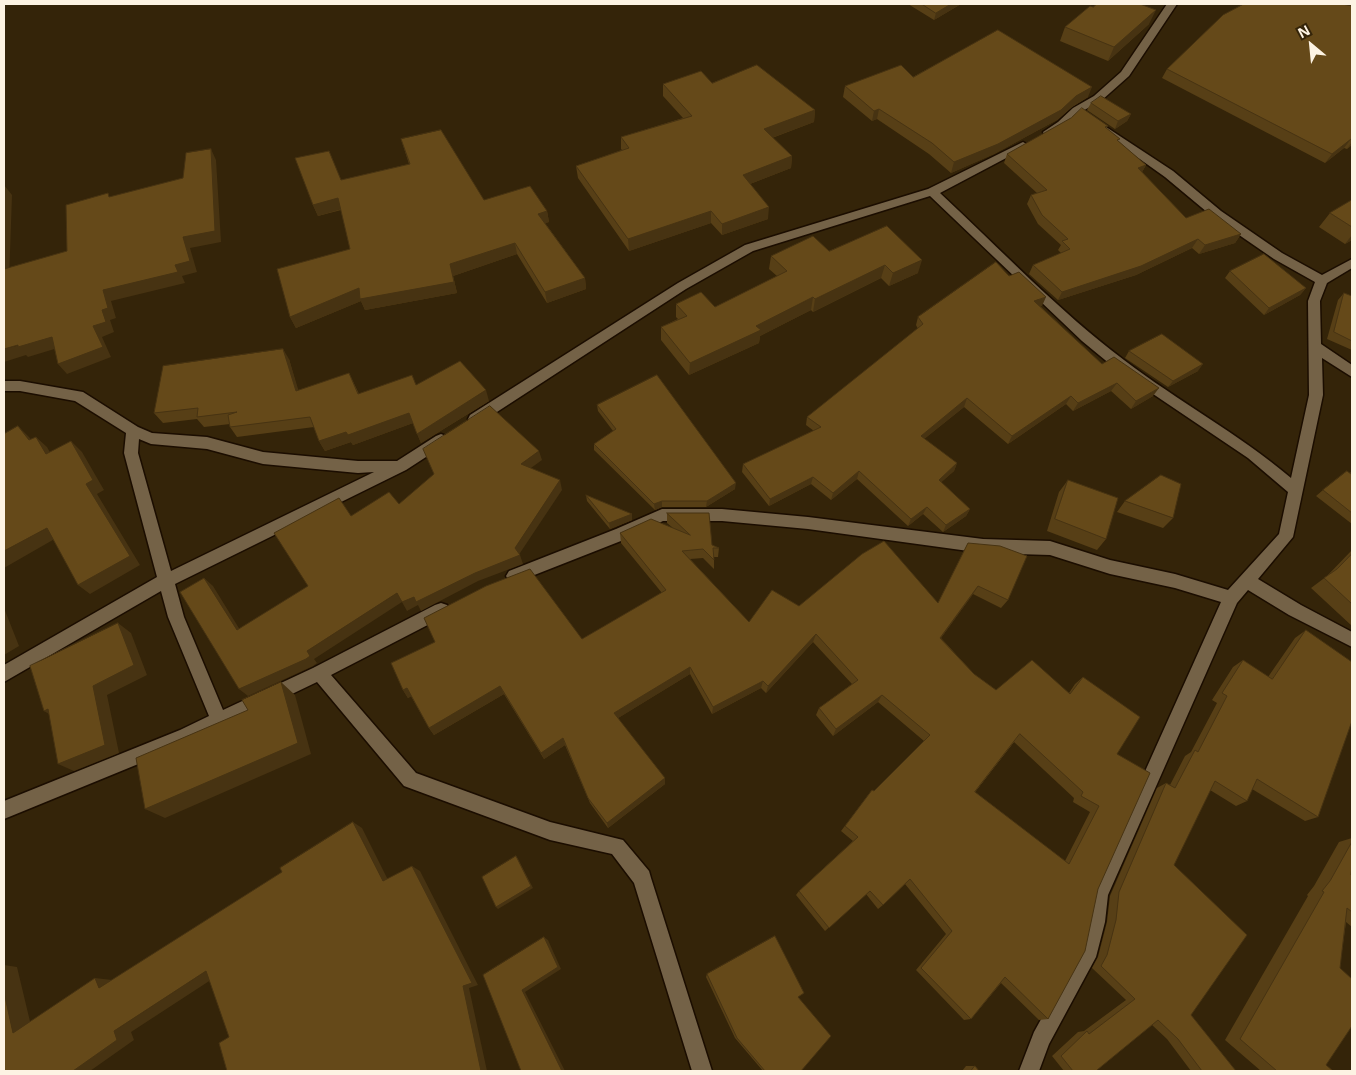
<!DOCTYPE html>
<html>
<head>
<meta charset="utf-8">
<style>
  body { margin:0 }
  #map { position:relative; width:1356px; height:1075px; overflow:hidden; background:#342409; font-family:"Noto Sans",sans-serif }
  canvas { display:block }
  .frame { position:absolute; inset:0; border:5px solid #fdf3e3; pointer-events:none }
  .north { position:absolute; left:1286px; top:20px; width:50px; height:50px; -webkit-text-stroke:4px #342409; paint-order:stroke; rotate:332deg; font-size:14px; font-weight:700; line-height:20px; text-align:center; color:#fdf3e3 }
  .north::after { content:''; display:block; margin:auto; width:18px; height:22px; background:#fdf3e3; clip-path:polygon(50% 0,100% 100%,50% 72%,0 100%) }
</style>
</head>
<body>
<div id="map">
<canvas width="1356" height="1075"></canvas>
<div class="frame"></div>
<div class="north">N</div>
</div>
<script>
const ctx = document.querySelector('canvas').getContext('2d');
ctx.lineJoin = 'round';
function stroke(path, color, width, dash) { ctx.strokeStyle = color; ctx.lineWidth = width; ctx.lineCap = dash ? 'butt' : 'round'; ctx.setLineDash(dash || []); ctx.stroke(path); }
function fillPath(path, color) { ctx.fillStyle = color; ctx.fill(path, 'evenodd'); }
const street = new Path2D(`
  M1167,4H1177L1129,76L1102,100L1081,112L1066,126L1052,134H1044L1043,132L1058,122L1073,108L1094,96L1121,72Z
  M1103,125L1173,171L1221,211L1282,253L1322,275L1352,259V268L1327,283L1320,301L1321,344L1352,365V377L1322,358L1323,395L1293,537L1258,579L1301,605L1352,632V647L1289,615L1248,590L1237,603L1108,895L1105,922L1096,957L1049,1044L1039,1071H1019L1034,1032L1077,954L1085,922L1090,894L1221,602L1175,588L1110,574L1050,555L983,553L808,529L722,521H663L626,539L514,583L509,581L506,576L509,571L616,529L662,509H722L808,517L983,539L1050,541L1110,560L1175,574L1228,590L1279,534L1288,492L1248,458L1116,369L1082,341L930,196L753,251L686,289L480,423L475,424L470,423L468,419L470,415L678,283L745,245L928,189L1023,142L1028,145L1027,147L940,193C999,248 1060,312 1124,360C1179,402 1238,433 1291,478L1309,395L1308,301L1315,282L1274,259L1213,217L1165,177L1099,130L1098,128L1099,126Z
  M4,381H20L83,392L138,427L152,433L207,437L263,452L358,461H397L436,436L441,434L446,436L448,440L446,444L406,470L175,584L184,617L223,710L313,668L435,605L441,603L447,605L449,610L447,615L331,675L416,773L550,822L623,840L649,871L651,878L712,1071H692L634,883L612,854L550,840L404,786L317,682L192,742L4,819V801L180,730L209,716L168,617L161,591L4,682V665L157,577L124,453L126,433L75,401L20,391H4ZM139,439L151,444L207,449L263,464L358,473L374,472L171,571L138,453Z`);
stroke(street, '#1b0d00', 3);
fillPath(street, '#746247');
fillPath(new Path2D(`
  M908,4H961L934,20Z
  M1244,4H1352V146V145L1347,149L1344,148L1325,163L1162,78L1167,69Z
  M1093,7L1149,24L1108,61L1060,41L1065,27Z
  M913,77L1088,97L1072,107L1057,120L994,154L951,173L929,154L877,119L872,121L843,97L845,86Z
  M712,83L815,110L814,122L772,138L792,156L791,168L750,184L768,219L722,235L711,223L629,251L578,178L576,166L622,150L621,149V137L683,118L663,96V84Z
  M1091,103L1131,114L1127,121L1115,129L1087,110Z
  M1108,126L1106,128L1118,141L1146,165L1142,172L1186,218L1241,234L1235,243L1199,254L1192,248L1136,275L1058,300L1029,274L1033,265L1061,253L1058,250L1061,245L1038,224L1027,204L1031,195L1037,193L1004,163L1007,154Z
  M401,139L484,200L547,211L549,222L545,223L585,278L586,289L547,303L517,254L453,276L457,293L365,310L361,301L296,328L290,317L350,249L341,210L318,216L313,205L341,180L409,164Z
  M1352,200V240L1345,244L1319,227L1330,213Z
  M829,251L918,273L889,286L881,278L813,312L811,310L760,336L759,343L689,375L661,340V327L678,319L676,317V304L715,307L777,276L769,269L771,256Z
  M1230,271L1306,288L1300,295L1264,315L1225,278Z
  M1009,276L1042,306H1040L1102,364L1153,396L1131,409L1111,391L1073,411L1066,404L1008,444L964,407L924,439L957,463L954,471L941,482L970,509L966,516L943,532L923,514L908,526L857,479L831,500L811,484L769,506L742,472L743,464L814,431L806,425L807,417L918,329L916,325L918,317Z
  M1344,293L1352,296V350L1327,339L1338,300Z
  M1129,351L1198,371L1168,387L1125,358Z
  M289,359L298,391L349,373L359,394L416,385L489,401L421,443L413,423L353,445L351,442L325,451L319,441L314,427L237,437L230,427V424L204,427L197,419L163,423L154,413Z
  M597,405L735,489L706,507H662L655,510L594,450V444L613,431L598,411Z
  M1352,471V524L1316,496L1323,490L1350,473Z
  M1068,480L1106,539L1097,550L1047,531L1059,492Z
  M586,495L632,514V520L610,529L587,501Z
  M1125,501L1173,518L1163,528L1117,512Z
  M667,513L712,545L719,548L718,557H714V569L703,558L690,559L749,622L799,606L938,603L968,543L1008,600L1001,608L973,594L941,638L974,674L996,690L1069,693L1075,684L1083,677L1117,754L1098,889L1048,1019L1039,1020L1001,983L971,1019L964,1020L916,970L946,934L905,884L883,905L878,909L866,894L825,931L796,895L799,891L853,841L841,831L872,790L874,791L924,741L878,702L833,736L816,715L819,708L852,684L813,642L766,693L761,688L712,714L690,674L618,718L665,784L608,828L590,803L565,745L544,759L504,694L434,735L429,728L411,696L408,698L403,690L582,639L662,593L621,543L620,533L673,528L667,523ZM1014,742L1074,798L1073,802L1090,812L1065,861L975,792Z
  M1352,550V626L1311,588L1327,576Z
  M1306,630L1318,817L1305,821L1252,789L1247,801L1236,806L1210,790L1174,865L1191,1015L1236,1071H1191L1167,1039L1152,1025L1097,1070L1098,1071H1064L1052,1056L1078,1032L1084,1031L1126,1000L1092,968L1098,957L1107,922L1110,896L1157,788L1166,783L1170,785L1185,756L1191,752L1217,703L1212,700L1233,667L1243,660L1268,677L1295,638Z
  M1352,838V927L1346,922L1326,1065L1333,1071H1261L1225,1040L1308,896L1307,895L1314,886L1339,842Z
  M707,974L798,997L801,1071H763L735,1038L706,977Z
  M966,1066H975L979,1071H962Z`), '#573f16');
fillPath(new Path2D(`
  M951,4H961L934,20L936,13Z
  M1156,10L1149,24L1108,61L1114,47Z
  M1092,87L1088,97L1072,107L1057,120L994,154L951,173L954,162Z
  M879,109L877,119L872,121L874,111Z
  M815,110L814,122L763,141L764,129Z
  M1131,114L1127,121L1115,129L1118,121Z
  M1351,139L1344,148L1325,163L1332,154Z
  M1352,142V144L1347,149Z
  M211,149L216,160L221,242L190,248L197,272L182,276L185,283L111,301L116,318L110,320L114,332L102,337L111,357L67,374L58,364L93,326L103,290L175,265Z
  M792,156L791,168L742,187L743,175Z
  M1146,165L1141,174L1138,168Z
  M4,185L12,195L9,282L4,276Z
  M338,198L342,209L318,216L313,205Z
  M769,207L768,219L722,235V224Z
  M547,211L549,222L540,225L538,214Z
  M711,211V223L629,251L628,239Z
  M1241,234L1235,243L1199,254L1205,245Z
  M1352,235V240L1345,244Z
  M1198,239L1192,248L1136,275L1058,300L1062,292Z
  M515,243L517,254L453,276L457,293L365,310L361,301L296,328L290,317L359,288L450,264Z
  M922,260L918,273L889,286L893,273Z
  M885,265L881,278L813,312L815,299Z
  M585,278L586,289L547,303L545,292Z
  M1306,288L1300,295L1264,315L1269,308Z
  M813,297L811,310L760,336L759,343L689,375L690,363L756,326Z
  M1046,297L1042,306L1030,310L1034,301Z
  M52,337L61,347L28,357L26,355L4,362V349Z
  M283,349L289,359L302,402L296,391Z
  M1203,364L1198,371L1168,387L1173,381Z
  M1117,383L1111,391L1073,411L1078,403Z
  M1159,388L1153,396L1131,409L1136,401Z
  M486,390L489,401L421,443L417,434Z
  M1071,396L1066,404L1008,444L1012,436Z
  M967,398L964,407L918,444L921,436Z
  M409,413L413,423L353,445L351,442L325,451L319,441L346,432Z
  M18,426L29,437L40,451L29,440Z
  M36,437L47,447L57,465L46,454Z
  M71,441L82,452L104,490L97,494L140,565L90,594L78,585L86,484Z
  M539,451L542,460L524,473L521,464Z
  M957,463L954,471L935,488L939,480Z
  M859,471L857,479L831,500L833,493Z
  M813,477L811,484L769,506L770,499Z
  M560,480L562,490L518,556L520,555L523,564L478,581L421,611L418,605L407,611L402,602L515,548Z
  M736,483L735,489L706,507L707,501Z
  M662,501V507L655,510L654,504Z
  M927,507L923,514L908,526L911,519Z
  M970,509L966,516L943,532L946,525Z
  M632,514V520L610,529L609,523Z
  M47,528L58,537L4,568V551Z
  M204,578L213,586L245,638L237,630Z
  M978,586L973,594L935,646L940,638Z
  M397,593L402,602L314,659L317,663L313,666L248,696L239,689L307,651Z
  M4,608L19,646L4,655Z
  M118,623L131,633L147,675L107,695L119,753L74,771L58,764L93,686Z
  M816,634L813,642L766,693L768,686Z
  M690,667V674L615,720L614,713Z
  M763,681L761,688L712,714L713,707Z
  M281,682L295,695L311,754L165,818L145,809Z
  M500,686L504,694L434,735L429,728Z
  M407,688L412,696L408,698L403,690Z
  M882,695L878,702L833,736L836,729Z
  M48,709L59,720L44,711Z
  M563,738L565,745L544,759L541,753Z
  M665,778V784L608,828L607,823Z
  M353,822L362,828L391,886L383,881Z
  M516,856L518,859L533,888L498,909L496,907Z
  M412,866L420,871L478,985L469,988L487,1071H481Z
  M544,937L548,940L561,969L525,992L565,1071H562L522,990Z
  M4,965L17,967L33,1034L13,1033L4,992Z
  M206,971L220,974L131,1032L134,1040L90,1071H73L114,1031Z
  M95,978L112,980L99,988Z`), '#473312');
const building = new Path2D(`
  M922,4H951L936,13Z
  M1097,4H1140L1156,10L1114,47L1065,27L1090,6L1093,7Z
  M1244,4H1342L1352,6V139H1351L1332,154L1167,69L1223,15Z
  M998,30L1092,87L1076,96L1061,110L998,144L954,162L932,143L879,109L874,111L845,86L901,65L913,77Z
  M757,65L815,110L764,129L792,156L743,175L769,207L722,224L711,211L628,239L576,166L629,148L621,137L692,116L663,84L701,71L712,83Z
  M1101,96L1131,114L1118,121L1091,103Z
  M1082,108L1108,126L1105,127L1120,139L1117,140L1146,165L1138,168L1186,218L1209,209L1241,234L1205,245L1198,239L1141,266L1062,292L1033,265L1070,249L1062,241L1068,239L1042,215L1031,195L1047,190L1007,154L1071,118Z
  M441,130L484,200L530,186L547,211L538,214L585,278L545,292L515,243L450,264L454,282L360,299L359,288L290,317L277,269L350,249L338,198L313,205L295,158L329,151L341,180L410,164L401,139Z
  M211,149L215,231L183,237L190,261L175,265L178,272L103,290L108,308L102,310L106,322L93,326L103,347L58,364L52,337L18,347V345L4,349V269L67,251L66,205L108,193L109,197L183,178L186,153Z
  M1352,200V227L1330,213Z
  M887,226L922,260L893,273L885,265L815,299L813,297L756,326L761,330L690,363L661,327L687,316L676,304L701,292L715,307L787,271L771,256L813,236L829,251Z
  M1264,254L1306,288L1269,308L1230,271Z
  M996,262L1009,276L1019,272L1046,297L1034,301L1102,364L1114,357L1159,388L1136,401L1117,383L1078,403L1071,396L1012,436L967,398L921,436L957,463L939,480L970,509L946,525L927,507L911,519L859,471L833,493L813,477L770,499L743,464L821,427L807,417L923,324L918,317Z
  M1344,293L1352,296V341L1334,332Z
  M1162,334L1203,364L1173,381L1129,351Z
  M283,349L296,391L349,373L358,394L412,375L416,385L460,361L486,390L417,434L409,413L348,435L346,432L319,441L310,417L230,427L228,415L237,412L197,417L198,408L154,413L163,366Z
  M657,375L736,483L707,501H662L654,504L594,444L616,429L597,405Z
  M490,406L539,451L521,464L560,480L515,548L520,555L475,573L416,602L414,597L402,602L397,593L307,651L310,656L306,659L239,689L180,592L204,578L237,630L308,586L274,533L339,498L351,516L389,492L399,504L434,474L423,449Z
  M18,426L29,440L36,437L46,454L71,441L93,480L86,484L130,556L78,585L47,528L4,551V434Z
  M1347,471L1351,474L1352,473V513L1323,490Z
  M1161,475L1181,484L1173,518L1125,501Z
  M1068,480L1118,498L1106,539L1055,519Z
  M586,495L632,514L609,523Z
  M667,513H709L712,545L719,548H713L714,560L703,549L682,551L749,622L772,590L799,606L862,554L884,541L938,603L968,543L1000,546L1027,556L1008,600L978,586L940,638L974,674L996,690L1032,660L1070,694L1083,677L1140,717L1117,754L1150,773L1098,889L1085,951L1048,1019L1005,977L971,1019L921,968L952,931L910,879L883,905L870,891L829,928L799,891L858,837L845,826L872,790L874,791L930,735L882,695L836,729L819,708L858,680L816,634L768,686L763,681L713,707L690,667L614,713L665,778L607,823L588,798L563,738L541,753L500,686L429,728L407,688L403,690L391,663L435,642L424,618L486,586L530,569L582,639L666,590L620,533L651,519L690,535ZM1020,734L1083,792L1081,796L1099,806L1069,864L975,792Z
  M1352,554V604L1324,578L1337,569Z
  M118,623L134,665L93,686L105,745L58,764L48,709L44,711L30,666Z
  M1306,630L1352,662V721L1318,817L1257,779L1247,801L1215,781L1174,865L1247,935L1191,1015L1236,1071H1202L1178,1039L1158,1020L1097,1070L1098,1071H1073L1061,1056L1087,1031L1089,1034L1135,999L1101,966L1107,955L1116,920L1119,892L1166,783L1175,788L1195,750L1198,752L1227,696L1222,693L1243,660L1272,679Z
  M281,682L298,743L145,809L136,758L248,710L242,700Z
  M353,822L383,881L412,866L472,983L463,986L481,1071H227L219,1043L229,1037L206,971L114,1031L117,1040L73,1071H4V992L13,1033L95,978L99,988L282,872L280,868Z
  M1352,842V864L1351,875L1352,876V912L1347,908L1340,968L1352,979V1026L1326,1065L1333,1071H1277L1240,1039L1324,892L1322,891L1330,881Z
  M516,856L531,886L496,907L482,877Z
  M775,936L804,993L798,997L831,1036L801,1071H765L737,1038L707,974Z
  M544,937L558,967L522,990L562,1071H521L483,975Z
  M975,1066L979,1071H971Z`);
fillPath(building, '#654919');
stroke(building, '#473312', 1);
</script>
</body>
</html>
